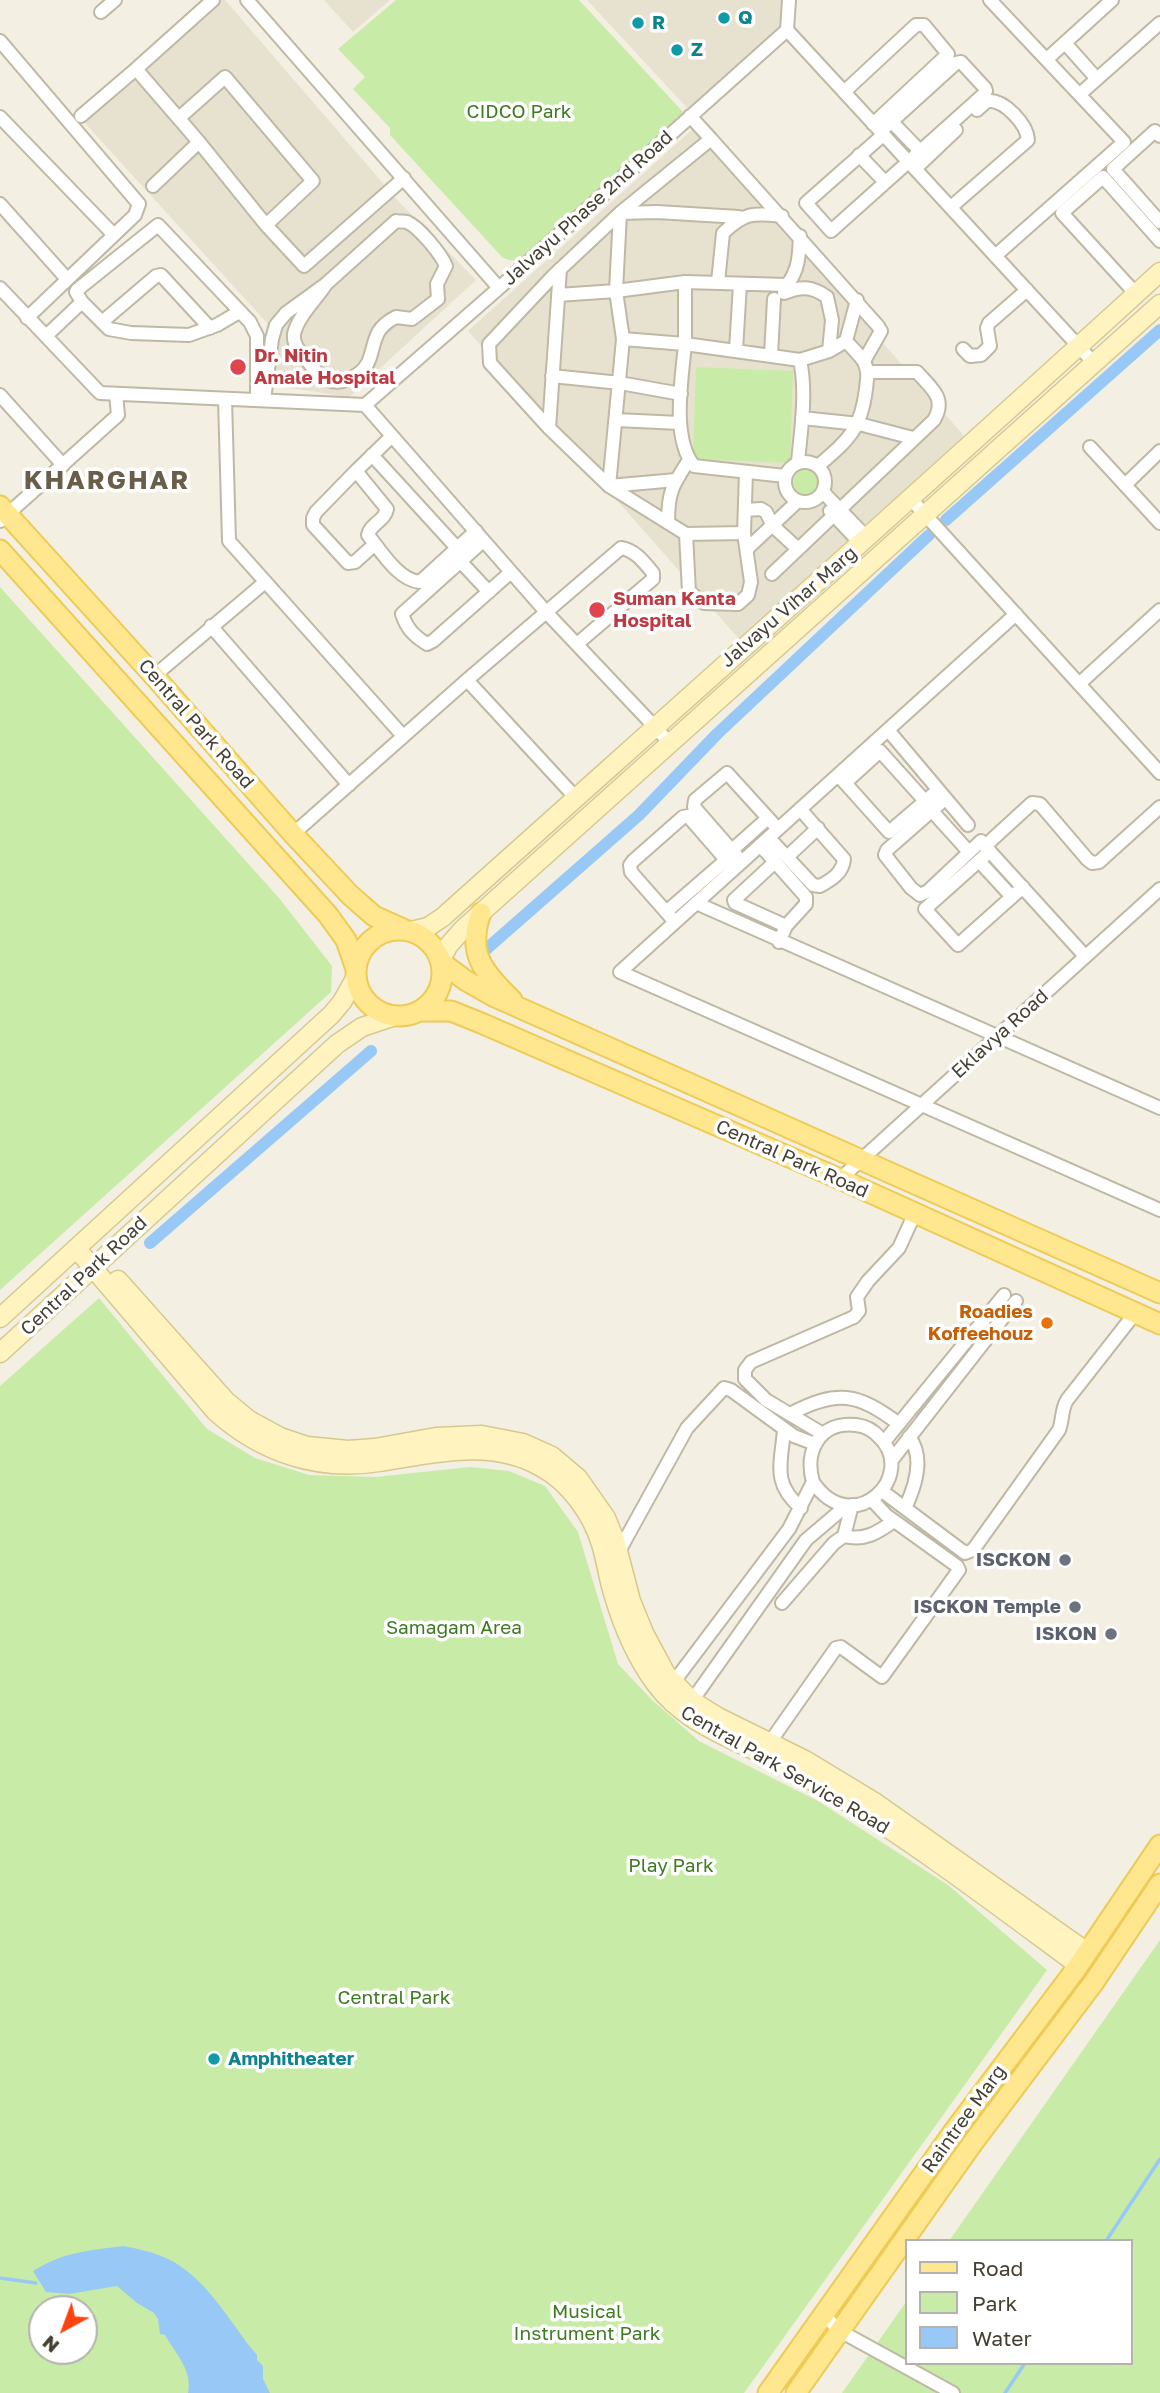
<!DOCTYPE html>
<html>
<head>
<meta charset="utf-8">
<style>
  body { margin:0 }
  #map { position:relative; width:1160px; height:2393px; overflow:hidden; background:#f3efe2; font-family:"Golos Text",sans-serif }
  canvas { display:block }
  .legend { position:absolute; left:905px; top:2239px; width:228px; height:126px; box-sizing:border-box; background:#fff; border:2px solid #b5b2ad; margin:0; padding:9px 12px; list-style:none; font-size:21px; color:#453f32 }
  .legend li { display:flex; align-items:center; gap:14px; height:35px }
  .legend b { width:35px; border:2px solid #b5b2ad }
  .north { position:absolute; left:28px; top:2295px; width:70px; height:70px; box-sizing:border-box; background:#fff; border:2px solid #b5b2ad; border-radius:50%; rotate:221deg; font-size:19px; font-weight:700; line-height:28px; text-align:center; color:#453f32 }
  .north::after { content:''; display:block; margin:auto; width:24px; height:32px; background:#ff430d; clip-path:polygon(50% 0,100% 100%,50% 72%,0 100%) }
</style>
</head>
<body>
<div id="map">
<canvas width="1160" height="2393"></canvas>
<ul class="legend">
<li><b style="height:9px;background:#ffe78f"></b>Road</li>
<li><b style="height:19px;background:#c8eca7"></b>Park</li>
<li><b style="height:19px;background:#98c9f6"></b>Water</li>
</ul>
<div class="north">N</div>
</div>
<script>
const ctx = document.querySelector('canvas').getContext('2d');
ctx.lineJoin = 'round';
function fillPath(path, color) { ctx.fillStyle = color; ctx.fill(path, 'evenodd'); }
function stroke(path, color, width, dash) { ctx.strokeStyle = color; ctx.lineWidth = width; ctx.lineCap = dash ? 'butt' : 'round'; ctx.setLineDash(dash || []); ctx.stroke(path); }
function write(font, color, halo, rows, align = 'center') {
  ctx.font = font + ' "Golos Text",sans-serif'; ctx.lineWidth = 7; ctx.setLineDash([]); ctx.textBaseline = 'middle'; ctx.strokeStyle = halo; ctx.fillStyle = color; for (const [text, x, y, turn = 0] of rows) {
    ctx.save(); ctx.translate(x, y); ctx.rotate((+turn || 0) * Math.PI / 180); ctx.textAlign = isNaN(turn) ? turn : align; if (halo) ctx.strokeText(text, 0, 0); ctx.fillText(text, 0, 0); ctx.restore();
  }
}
fillPath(new Path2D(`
  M201,0H225L400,203L476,280L349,397L263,384L267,323L83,121L86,118L79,110Z
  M324,0H390L353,32Z
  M587,0H782L781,30L689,110Z
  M695,127L964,436L739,639L468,331Z`), '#e7e2d0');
fillPath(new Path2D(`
  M396,0H579L684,113L529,255C518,260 512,263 502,257L390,135V128L353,89L365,77L338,49Z
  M696,367L793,371L790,463L693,459Z
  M794 482a13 13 0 1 1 26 0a13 13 0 1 1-26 0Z
  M0,587L279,898L332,966L331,992L0,1290Z
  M99,1298L207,1429L255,1458L309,1475L375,1477L470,1467L509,1471L545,1486L578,1532L618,1664L652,1700L699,1741L818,1801L948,1885L1047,1970L744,2393H0V1386ZM42,2309H84V2351H42Z
  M1160,1940V2393H842L906,2302V2363H1130V2241H949Z`), '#c8eca7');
fillPath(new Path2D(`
  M124,2246C138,2249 153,2252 166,2258C207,2277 229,2322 257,2355V2360L263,2366V2379L270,2393H188C193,2370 175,2353 165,2335L160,2334L158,2319L154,2313L137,2303L117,2286L69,2294L46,2292L33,2271C63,2252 90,2250 124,2246Z`), '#98c9f6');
stroke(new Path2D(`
  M929,535L946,520
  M1106,2241L1160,2159
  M0,2278L36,2283
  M1005,2393L1025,2363`), '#98c9f6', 3.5);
stroke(new Path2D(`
  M946,520L1160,330
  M483,952L639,815L717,734L929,535
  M150,1243L371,1051`), '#98c9f6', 12);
const street = new Path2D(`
  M247,0L499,288
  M990,0L1124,142L995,256
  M101,12L115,0
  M787,30L1094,363
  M0,41L139,204L135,215L27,318
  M1065,43L1097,79
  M1047,59L1112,0
  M844,92L916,25H924L948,54L873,124
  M1080,94L1160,23
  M81,116L136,69
  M690,116L711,139
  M0,117L114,235
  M179,118L225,77L313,181L266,225
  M892,122L920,151
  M880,132L956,63L961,62L985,88L986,91L983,95L831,231L806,203L883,135
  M1160,136L1155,131L1113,169L1160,222
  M199,142L266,225L304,266L404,178
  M859,155L885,182
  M915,169L956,130
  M153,186L199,142L136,69L213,0
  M0,204L67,279
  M951,207L1028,140C1027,124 1004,99 987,101L977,110
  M718,282L723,233C745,212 753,213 782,216
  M0,288L100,393L365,405L547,613L670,743
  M784,293C801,286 812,286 827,297L832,320L829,351
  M1136,294L1062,213L1103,177L1160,241
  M558,295L616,291L620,213L657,212L739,217
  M82,302L109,329L131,333L189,335L217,325L239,312
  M102,322L156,276L161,275L210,328
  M46,336L82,302L76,292L77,290L158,225L250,322L257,336V396
  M623,339L685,344V282
  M963,349L970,356L981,355L990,346L987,328L989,323L1027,290
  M736,350L740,284
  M771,355L774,299
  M800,360L829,351L846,341L857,300
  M552,376L620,383L681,394
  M0,395L63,465
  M225,399L229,541L403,736
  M264,400L272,339L276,325L286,313L326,284L396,221C399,222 404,221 407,222C419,227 441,254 446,266L437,284L438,299L412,319L396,317C390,320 383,325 379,331C370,346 374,363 358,374C333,391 320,378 305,358C299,351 293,344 294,334C298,316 316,300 326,284
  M365,405L499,288L787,30L789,0
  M802,418L859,424L913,438
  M616,420L680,423
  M549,428L560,269
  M392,436L356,471L387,509C385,521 370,524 368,535C381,551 398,580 420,582L476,531
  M1090,447L1160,523
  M372,455L457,548
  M785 482a20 20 0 1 1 40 0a20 20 0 1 1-40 0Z
  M818,466C848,440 861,430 866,389C867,380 869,371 864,362C860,355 852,348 846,341
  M356,471L316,512L313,518V525L348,563L355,562L375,544
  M746,472L744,533L751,582L748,595L738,604L704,603L689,592L686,534L609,486L549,428L490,363L489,344L554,275L620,213L711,139L878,326L881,331L864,361
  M785,476L694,466C671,438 682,378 685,344L800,360C807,393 801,429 798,462
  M676,480L609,486L623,339L616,291L685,282L787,285C799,270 799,255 800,236
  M1125,485L1160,451
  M823,492L867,538
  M910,498L1160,773
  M745,510L761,509L766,512L773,526L798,549
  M830,511L861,544
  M0,521L118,415L116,394
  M668,523C668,492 672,486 689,460
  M686,534L744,533
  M483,541L402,614C407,629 414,636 427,644L433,641L511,572
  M747,549L798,501
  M460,561L489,592
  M772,574L934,420C947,398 931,388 917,372H868
  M1016,614L620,972L1160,1210
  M211,626L349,785
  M154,676L264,583
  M467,680L576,798
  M1079,684L1160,610
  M888,730L968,825
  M838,775L889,832L938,790
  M845,783L880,751L925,801
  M945,799L887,850L885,855L911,888L920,895L928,891L981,841
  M932,811L969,852
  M293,834L467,680L621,548C635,550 644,562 653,573V579L577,644
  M769,838L813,885L820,886C831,880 843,873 844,859L800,809
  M760,845L806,897V904L786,926L779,942
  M984,845L1085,956
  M985,846L1032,803L1040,804L1087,859L1092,863L1099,862L1160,807
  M732,850L768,818
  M990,851L925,909L958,945L1023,887
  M787,857L818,828
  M979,861L1012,897
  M742,862L694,807L695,800L727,773L778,829
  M775,862L734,900L735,903L786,926
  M696,903L1160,1108
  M666,912L726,860
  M675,922L631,872L630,865L633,861L683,817L688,816L734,869
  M840,1179L1160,889
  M790,1414C837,1389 858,1393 899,1424
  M784,1430C781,1465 772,1483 801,1508
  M823,1434L766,1400L745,1379V1370L751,1362L854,1317L859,1311L857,1297L868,1281L899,1248L915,1213
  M884,1442L1004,1295
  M891,1461L1016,1301
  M882,1491L965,1553L973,1550L1059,1430C1063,1420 1061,1410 1067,1400L1136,1312
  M905,1508C915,1487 925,1457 909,1437
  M844,1536C865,1541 877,1533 894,1521
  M618,1553L687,1428L724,1388L731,1390L794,1436L815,1444
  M782,1603L834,1543L844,1536L852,1505
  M670,1687L789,1529L813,1482C804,1451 820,1421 856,1425C865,1426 873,1430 879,1437C919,1475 853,1541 813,1482
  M689,1705L806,1540L846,1506
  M770,1742L836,1648L841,1647L882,1677L959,1570L957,1566L886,1515L872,1500
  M824,2315L840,2331L953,2393`);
const secondary = new Path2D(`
  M411,931L428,927L443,917C683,702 923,489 1160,272
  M441,960L448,946L463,929L1160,304
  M76,1248L215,1411C260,1452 318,1472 379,1462C433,1454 490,1438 541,1467C569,1482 592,1514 601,1544C606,1560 608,1577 613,1593C622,1624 636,1657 655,1683C681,1719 721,1734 760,1753C784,1765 809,1779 833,1793C918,1845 998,1906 1078,1965
  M118,1280L226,1401L249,1420L280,1437L307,1446L348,1450L375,1448L436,1437L482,1435L523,1443L552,1456L578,1478L606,1518L615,1540L631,1601L644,1633L666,1674L692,1701L718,1717L805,1760L876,1803L1087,1952
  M0,1318L331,1015L342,1002L356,977
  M0,1353L337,1044L362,1027L395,1016`);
const primary = new Path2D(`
  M0,506L154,676L293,834L350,895L374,916L403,929
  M0,550L328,915L346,940L356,969
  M481,913C466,953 484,973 512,1000
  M356 973a43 43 0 1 1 86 0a43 43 0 1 1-86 0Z
  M441,962L465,980L493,996L1160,1293
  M420,1011H451L481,1023L840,1179L1160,1324
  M768,2393L954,2131L1076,1969L1160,1845
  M796,2393L972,2144L1094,1982L1160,1884`);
stroke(street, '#bfb8a4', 16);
stroke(secondary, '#d7c98e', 21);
stroke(primary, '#eecb56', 23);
stroke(street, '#fff', 12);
stroke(secondary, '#fff4c0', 18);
stroke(primary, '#ffe78f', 19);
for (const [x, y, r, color] of [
  [724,18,7,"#0f9aa8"],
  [638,23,7,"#0f9aa8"],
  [677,50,7,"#0f9aa8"],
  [238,367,9,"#e0444e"],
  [597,610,9,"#e0444e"],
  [1047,1323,7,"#e8710a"],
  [1065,1560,7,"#6b7280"],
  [1075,1607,7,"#6b7280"],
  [1111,1634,7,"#6b7280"],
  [214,2059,7,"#0f9aa8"]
]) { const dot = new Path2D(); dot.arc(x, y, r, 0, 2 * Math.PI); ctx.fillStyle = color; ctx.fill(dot); stroke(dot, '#fff', 2.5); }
write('bold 19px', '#0d838f', '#fff', [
  ["Q",738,18],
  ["R",652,23],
  ["Z",691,50],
  ["Amphitheater",228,2059]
], 'left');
write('19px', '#3d7b21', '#fff', [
  ["CIDCO Park",519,112],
  ["Samagam Area",454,1628],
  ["Play Park",671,1866],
  ["Central Park",394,1998],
  ["Musical",587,2312],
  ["Instrument Park",587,2334]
]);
write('19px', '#453f32', '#fff', [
  ["Jalvayu Phase 2nd Road",588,208,-42],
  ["Jalvayu Vihar Marg",789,607,-41],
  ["Central Park Road",196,724,49],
  ["Eklavya Road",1000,1034,-42],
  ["Central Park Road",792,1159,24],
  ["Central Park Road",84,1276,-43],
  ["Central Park Service Road",785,1770,30],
  ["Raintree Marg",964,2119,-54]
]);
write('bold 19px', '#be3a42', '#fff', [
  ["Dr. Nitin",254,356],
  ["Amale Hospital",254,378],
  ["Suman Kanta",613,599],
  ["Hospital",613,621]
], 'left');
write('bold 19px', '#c56008', '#fff', [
  ["Roadies",1033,1312],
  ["Koffeehouz",1033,1334]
], 'right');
write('bold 19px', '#5b616d', '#fff', [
  ["ISCKON",1051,1560],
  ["ISCKON Temple",1061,1607],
  ["ISKON",1097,1634]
], 'right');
ctx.letterSpacing = '2px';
write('bold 26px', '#695e49', '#fff', [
  ["KHARGHAR",107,481]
]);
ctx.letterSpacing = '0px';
</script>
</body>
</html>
